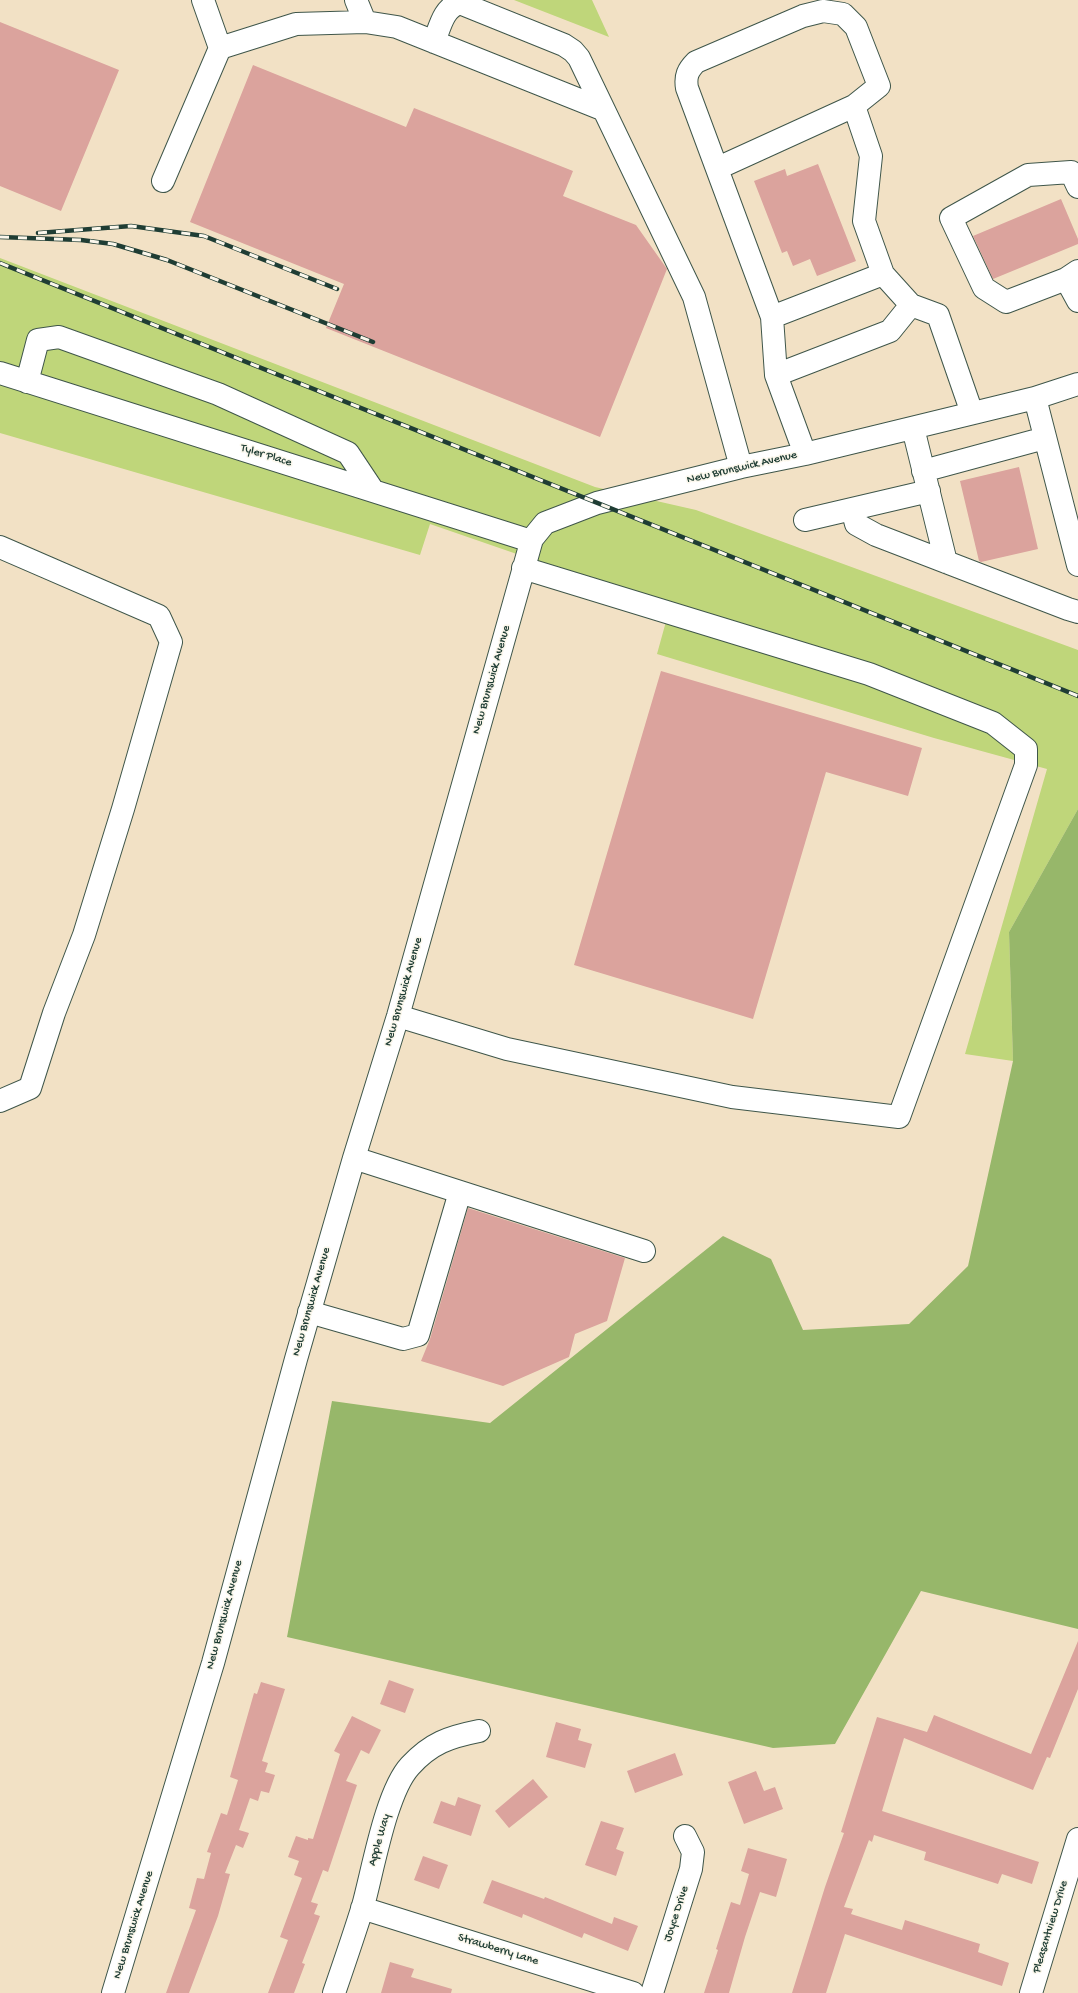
<!DOCTYPE html>
<html>
<head>
<meta charset="utf-8">
<style>
  body { margin:0 }
  canvas { display:block; background:#f2e1c5 }
</style>
</head>
<body>
<canvas width="1078" height="1993"></canvas>
<script>
const ctx = document.querySelector('canvas').getContext('2d');
ctx.lineJoin = 'round';
function fillPath(path, color) { ctx.fillStyle = color; ctx.fill(path, 'evenodd'); }
function stroke(path, color, width, dash) { ctx.strokeStyle = color; ctx.lineWidth = width; ctx.lineCap = dash ? 'butt' : 'round'; ctx.setLineDash(dash || []); ctx.stroke(path); }
function write(font, color, halo, rows, align = 'center') {
  ctx.font = font + ' "Gochi Hand",sans-serif'; ctx.lineWidth = 3; ctx.setLineDash([]); ctx.textBaseline = 'middle'; ctx.strokeStyle = halo; ctx.fillStyle = color; for (const [text, x, y, turn = 0] of rows) {
    ctx.save(); ctx.translate(x, y); ctx.rotate((+turn || 0) * Math.PI / 180); ctx.textAlign = isNaN(turn) ? turn : align; if (halo) ctx.strokeText(text, 0, 0); ctx.fillText(text, 0, 0); ctx.restore();
  }
}
fillPath(new Path2D(`
  M514,0H592L609,37Z
  M0,258L595,487L696,510L1078,650V809L1009,932L1013,1061L965,1054L1047,769L934,738L657,654L670,607L430,524L420,555L0,433Z`), '#bfd67a');
fillPath(new Path2D(`
  M1078,809V1629L921,1591L835,1744L773,1748L287,1637L332,1401L490,1423L723,1236L771,1259L803,1330L909,1324L968,1266L1013,1061L1009,932Z`), '#97b76a');
fillPath(new Path2D(`
  M0,22L119,70L61,211L0,186Z
  M253,65L406,127L414,108L573,171L563,196L636,225L667,269L600,437L326,328L344,284L190,222Z
  M818,164L856,261L817,276L810,259L793,266L787,251L782,253L754,181L785,169L787,176Z
  M1061,199L1078,239V244L993,279L973,236Z
  M1019,467L1038,549L981,562L979,561L960,481Z
  M661,671L922,748L908,796L826,772L753,1019L574,965Z
  M468,1208L625,1258L607,1321L575,1334L569,1357L503,1386L421,1361L430,1339Z
  M1078,1641V1689L1050,1758L1047,1757L1033,1790L904,1738L882,1811L1039,1862L1032,1884L1002,1874L998,1884L924,1860L926,1852L874,1835L872,1842L869,1840L844,1907L853,1909L851,1914L902,1930L905,1920L980,1944L978,1952L1009,1963L1002,1986L845,1934L826,1993H792L825,1887L844,1833L841,1832L877,1717L927,1732L934,1715L1031,1754Z
  M389,1680L414,1689L405,1713L380,1704Z
  M261,1682L285,1689L262,1761L268,1763L265,1772L275,1775L269,1793L261,1791L258,1801L250,1798L239,1830L249,1833L243,1848L236,1845L225,1873L230,1874L218,1916L189,1993H166L196,1910L189,1908L197,1878L204,1879L211,1853L207,1852L221,1813L227,1815L238,1780L230,1777L254,1693L257,1694Z
  M352,1716L381,1730L369,1754L361,1750L346,1781L357,1785L328,1872L323,1870L311,1902L318,1904L314,1914L320,1916L302,1963L305,1964L294,1993H268L288,1940L280,1937L302,1878L294,1875L299,1861L288,1857L296,1836L308,1840V1838L313,1839L340,1754L334,1751Z
  M556,1722L581,1729L578,1740L592,1744L585,1768L546,1757Z
  M675,1753L683,1775L635,1793L627,1771Z
  M756,1771L764,1791L775,1787L783,1809L744,1824L728,1782Z
  M533,1779L548,1797L509,1828L495,1811Z
  M458,1797L481,1805L471,1836L433,1823L441,1801L455,1806Z
  M601,1821L624,1828L616,1849L624,1852L616,1876L585,1865Z
  M748,1848L787,1859L776,1897L760,1892L745,1937L729,1993H704L718,1950L716,1949L731,1902L740,1905L749,1874L741,1871Z
  M423,1856L448,1865L439,1889L414,1880Z
  M492,1880L544,1899L545,1897L612,1924L614,1917L638,1926L628,1951L584,1933L582,1938L523,1914L522,1918L483,1903Z
  M390,1962L414,1969L411,1977L452,1989L451,1993H381Z`), '#dba39d');
const minor = new Path2D(`
  M203,0L220,48
  M356,0L365,22
  M434,42C440,27 443,8 460,3L564,45L573,51L579,58L694,297L741,467
  M718,168L854,106
  M163,181L220,48L296,24L365,22L397,27L602,109
  M1078,187L1071,172L1028,175L951,218L984,288L1006,302L1066,279L1078,271
  M1066,279L1078,301
  M772,317L883,274
  M0,373L531,541
  M776,375L890,331L911,305
  M27,382L38,340L59,337L218,394L348,453L372,489
  M1035,398L1078,565
  M913,428L946,562
  M805,454L776,375L772,317L687,88C685,76 688,70 696,62L803,16L823,11L843,14L856,27L879,86L854,106L871,156L864,221L883,274L911,305L938,315L972,413
  M923,471L1045,438
  M852,509L856,524L876,535L1068,609L1078,612
  M805,520L929,491
  M0,547L159,616L171,642L123,809L84,935L54,1013L30,1088L0,1101
  M398,1016L507,1049L732,1097L899,1117L1026,765V749L993,723L869,674L523,568
  M354,1158L644,1251
  M309,1312L403,1339L418,1335L460,1192
  M362,1908L633,1993
  M113,1993L213,1663L296,1359L354,1158L398,1016L532,539L545,523L597,503L741,467L805,454L1035,398L1078,384
  M334,1993C344,1964 354,1935 363,1906C373,1870 386,1792 410,1766C431,1743 449,1737 479,1731
  M652,1993L691,1869L693,1852L685,1836
  M1031,1993L1078,1839`);
stroke(minor, '#3f564a', 24);
stroke(minor, '#fff', 22);
const rail = new Path2D(`
  M38,233L131,226L204,236L337,289
  M0,237L81,240L113,244L167,260L373,342
  M0,263L1078,696`);
stroke(rail, '#1f3d34', 4.5);
stroke(rail, '#fbf7ec', 3, [9]);
write('12px', '#1f3d34', '#fbf7ec', [
  ["Tyler Place",266,456,17],
  ["New Brunswick Avenue",742,468,-13],
  ["New Brunswick Avenue",492,680,-74],
  ["New Brunswick Avenue",404,992,-74],
  ["New Brunswick Avenue",312,1302,-74],
  ["New Brunswick Avenue",225,1615,-75],
  ["Apple Way",380,1840,-74],
  ["Joyce Drive",677,1914,-72],
  ["New Brunswick Avenue",134,1925,-73],
  ["Pleasantview Drive",1051,1927,-73],
  ["Strawberry Lane",498,1950,17]
]);
</script>
</body>
</html>
